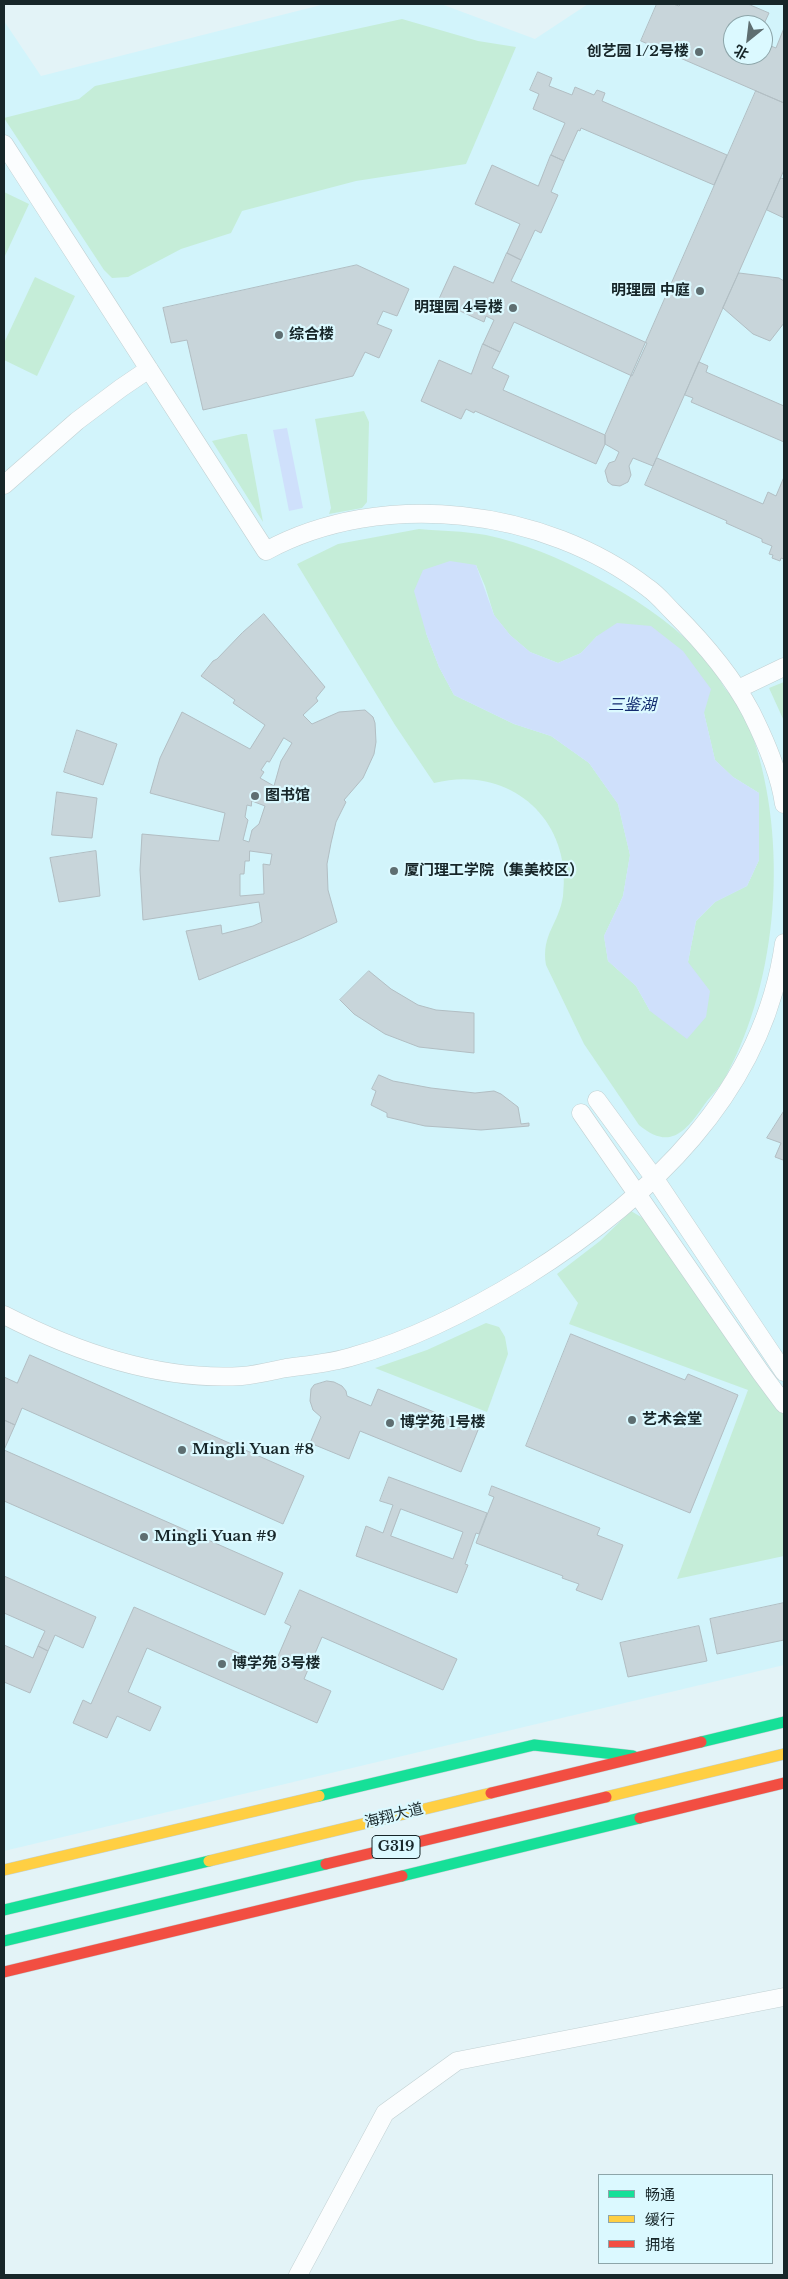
<!DOCTYPE html>
<html>
<head>
<meta charset="utf-8">
<style>
  body { margin:0 }
  #map { position:relative; width:788px; height:2279px; overflow:hidden; background:#e3f3f7; font-family:"Libre Baskerville","Noto Sans SC",serif }
  canvas { display:block }
  .frame { position:absolute; inset:0; border:5px solid #172629; pointer-events:none }
  .legend { position:absolute; left:598px; top:2174px; width:175px; height:90px; box-sizing:border-box; background:#dbf9ff; border:1px solid #8da5a9; margin:0; padding:6px 9px; list-style:none; font-size:15px; color:#172629 }
  .legend li { display:flex; align-items:center; gap:10px; height:25px }
  .legend b { width:25px; border:1px solid #8da5a9 }
  .north { position:absolute; left:723px; top:15px; width:50px; height:50px; box-sizing:border-box; background:#dbf9ff; border:1px solid #8da5a9; border-radius:50%; rotate:209deg; font-size:14px; font-weight:700; line-height:20px; text-align:center; color:#172629 }
  .north::after { content:''; display:block; margin:auto; width:18px; height:22px; background:#5e6e71; clip-path:polygon(50% 0,100% 100%,50% 72%,0 100%) }
</style>
</head>
<body>
<div id="map">
<canvas width="788" height="2279"></canvas>
<div class="frame"></div>
<ul class="legend">
<li><b style="height:6px;background:#16e098"></b>畅通</li>
<li><b style="height:6px;background:#ffcf43"></b>缓行</li>
<li><b style="height:6px;background:#f24e42"></b>拥堵</li>
</ul>
<div class="north">北</div>
</div>
<script>
const ctx = document.querySelector('canvas').getContext('2d');
ctx.lineJoin = 'round';
function fillPath(path, color) { ctx.fillStyle = color; ctx.fill(path, 'evenodd'); }
function stroke(path, color, width, dash) { ctx.strokeStyle = color; ctx.lineWidth = width; ctx.lineCap = dash ? 'butt' : 'round'; ctx.setLineDash(dash || []); ctx.stroke(path); }
function write(font, color, halo, rows, align = 'center') {
  ctx.font = font + ' "Libre Baskerville","Noto Sans SC",serif'; ctx.lineWidth = 4.5; ctx.setLineDash([]); ctx.textBaseline = 'middle'; ctx.strokeStyle = halo; ctx.fillStyle = color; for (const [text, x, y, turn = 0] of rows) {
    ctx.save(); ctx.translate(x, y); ctx.rotate((+turn || 0) * Math.PI / 180); ctx.textAlign = isNaN(turn) ? turn : align; if (halo) ctx.strokeText(text, 0, 0); ctx.fillText(text, 0, 0); ctx.restore();
  }
}
fillPath(new Path2D(`
  M325,4H441L535,39L588,4H784V1665L4,1851V21L41,76ZM733,25H763V55H733Z`), '#d2f4fb');
fillPath(new Path2D(`
  M402,19L478,41L516,47L466,164L356,181L242,211L231,233L181,249L128,277L112,278L104,270L4,118L79,99L95,86Z
  M4,192L29,204L4,258Z
  M35,277L75,296L37,376L4,360V343Z
  M364,411L369,422L367,502L362,508L329,514L331,508L315,419Z
  M242,434H247L263,522L212,441Z
  M419,529C441,531 464,531 486,535C523,543 560,558 593,576C631,596 669,620 698,651C708,662 717,674 724,687C726,690 730,694 732,697C740,709 747,723 753,737C788,841 779,978 726,1076C720,1088 709,1097 702,1108C683,1135 668,1149 639,1125L584,1044L546,965C541,934 559,924 563,896C573,818 508,764 434,783L395,725L297,564L338,544ZM476,565L485,586L494,615L510,635L530,652L558,663L581,653L597,636L704,713L715,760L733,777L759,793V860L747,886L715,902L696,921L688,962L650,1011L636,986L608,961L604,936L623,896L630,855L618,804L589,763L551,736L514,724L454,695L439,667L426,633Z
  M784,682V721L769,688Z
  M631,1211L646,1220L751,1371L784,1415V1556L677,1579L748,1390L569,1324L578,1303L557,1274L600,1241Z
  M486,1323L499,1327L505,1337L508,1354L487,1412L375,1368L427,1350Z`), '#c5edd8');
fillPath(new Path2D(`
  M287,428L303,508L289,511L273,430Z
  M450,561L476,565L494,615L510,635L530,652L558,663L581,653L597,636L617,623L651,626L683,651L711,689L704,713L715,760L733,777L759,793V860L747,886L715,902L696,921L688,962L710,991L706,1017L687,1039L650,1011L636,986L608,961L604,936L623,896L630,855L618,804L589,763L551,736L514,724L454,695L439,667L426,633L414,591L423,570Z`), '#cfe0fb');
const building = new Path2D(`
  M657,4H673L679,6L681,4H748L769,13L763,26L733,25V55H763V43L776,48L784,28V103L641,41Z
  M538,72L552,78L549,86L572,95L575,87L594,95L597,90L605,93L602,101L727,155L714,185L581,128L580,131L578,130L564,161L551,155L565,123L533,109L539,94L530,90Z
  M756,91L784,103V170L653,466L633,458L629,466L631,475L628,482L620,486L612,485L608,482L605,471L609,463L615,461L619,452L605,444V435Z
  M551,155L564,161L551,192L558,195L541,233L535,230L521,260L507,253L520,224L475,204L492,165L538,186Z
  M781,178L784,179V218L767,210Z
  M507,253L521,260L511,281L647,343L632,376L514,322L500,352L483,344L494,320L486,316L484,322L438,301L454,266L493,283Z
  M357,265L409,289L397,316L383,311L377,324L392,330L379,358L365,352L353,376L203,410L187,340L171,343L163,308Z
  M739,273L779,278L784,281V323L770,341L753,334L723,308Z
  M483,344L500,352L492,368L509,376L503,390L605,435V444L596,464L475,411L474,413L466,409L461,419L421,401L439,360L471,374Z
  M699,362L708,366L706,372L784,406V442L691,402L693,398L685,395Z
  M657,458L763,504L768,492L776,496L784,477V559L781,558L780,561L772,558L773,555L769,554L772,546L762,542V539L726,523L727,521L645,485Z
  M264,614L325,687L316,698L318,701L303,715L312,724L339,712L365,710L373,717L375,723L376,742L374,754L363,778L344,800L346,802L336,822L331,843L327,864L328,890L337,922L300,939L199,980L186,931L221,925L222,934L253,926L262,922L259,902L143,920L140,870L142,834L219,841L225,813L150,793L160,758L182,712L250,749L265,725L233,703L235,700L201,676L213,661L217,659L242,633ZM284,738L292,743L281,761L274,786L260,778L264,772L261,770L267,761L269,762ZM252,801L265,806L259,824L252,830L249,842L243,840L248,820L245,817L247,805L251,806ZM250,851L272,854L270,865L263,864L264,894L240,896V874H244L245,861H249Z
  M77,730L117,744L103,785L64,772Z
  M57,792L97,798L92,838L52,835Z
  M96,851L100,896L59,902L50,858Z
  M369,971L391,989L418,1005L436,1010L474,1013V1053L419,1047L385,1034L354,1014L340,1000Z
  M379,1075L393,1081L431,1088L475,1093L494,1091L501,1094L518,1107L521,1124L529,1123V1126L481,1130L455,1128L425,1126L387,1117V1113L371,1105L376,1091L372,1089Z
  M784,1111V1158L783,1160L775,1157L781,1143L767,1138Z
  M571,1334L685,1380L688,1374L738,1395L690,1513L526,1446Z
  M30,1355L304,1476L283,1524L22,1408L15,1425L4,1420V1377L17,1383Z
  M327,1381L334,1382L342,1386L346,1391L347,1396L371,1406L378,1389L478,1430L461,1472L360,1431L349,1459L310,1443L321,1417L313,1410L310,1401L311,1389L314,1385Z
  M4,1420L15,1425L4,1450Z
  M4,1450L283,1573L265,1615L4,1501Z
  M389,1477L487,1513L479,1534L476,1533L465,1564L468,1565L457,1593L356,1556L366,1526L383,1533L393,1505L380,1501ZM401,1509L463,1532L453,1559L391,1536Z
  M492,1486L600,1528L597,1535L623,1545L602,1600L576,1590L579,1584L562,1578L563,1576L476,1543L494,1497L489,1495Z
  M4,1576L96,1617L83,1648L55,1635L48,1651L38,1646L45,1631L4,1613Z
  M300,1590L457,1659L443,1690L322,1637L304,1679L331,1691L317,1723L147,1648L128,1692L161,1707L150,1731L117,1716L107,1738L73,1723L83,1700L91,1704L134,1607L273,1668L291,1626L285,1623Z
  M784,1603V1640L717,1654L710,1619Z
  M699,1626L707,1661L628,1677L620,1643Z
  M4,1645L33,1658L38,1646L48,1651L30,1693L4,1682Z`);
fillPath(building, '#c8d5da');
stroke(building, '#b2bec3', 1);
const street = new Path2D(`
  M4,144L266,551C382,488 545,508 648,588C657,594 665,604 673,612C703,642 731,674 751,712C764,738 780,775 784,804
  M4,485L77,421L121,388L149,369
  M738,689L784,667
  M597,1100L655,1179L784,1372
  M581,1113L761,1373L784,1404
  M4,1315C76,1352 159,1381 242,1376C256,1375 271,1371 286,1368C308,1365 333,1363 354,1356C415,1339 471,1310 525,1277C648,1200 763,1094 784,943
  M298,2275L385,2113L457,2061L784,1997`);
const fast = new Path2D(`
  M701,1742L784,1722
  M319,1796L534,1745L633,1756
  M402,1876L640,1818
  M4,1910L209,1861
  M4,1941L326,1864`);
const slow = new Path2D(`
  M606,1797L784,1754
  M209,1861L491,1793
  M4,1870L319,1796`);
const jam = new Path2D(`
  M491,1793L701,1742
  M640,1818L784,1783
  M326,1864L606,1797
  M4,1972L402,1876`);
stroke(street, '#c2d1d3', 19);
stroke(fast, '#c2d1d3', 12);
stroke(slow, '#c2d1d3', 12);
stroke(jam, '#c2d1d3', 12);
stroke(street, '#fbfdfe', 18);
stroke(fast, '#16e098', 11);
stroke(slow, '#ffcf43', 11);
stroke(jam, '#f24e42', 11);
for (const [x, y, r, color] of [
  [699,52,5,"#5e6e71"],
  [700,291,5,"#5e6e71"],
  [513,308,5,"#5e6e71"],
  [279,335,5,"#5e6e71"],
  [255,796,5,"#5e6e71"],
  [394,871,5,"#5e6e71"],
  [632,1420,5,"#5e6e71"],
  [390,1423,5,"#5e6e71"],
  [182,1450,5,"#5e6e71"],
  [144,1537,5,"#5e6e71"],
  [222,1664,5,"#5e6e71"]
]) { const dot = new Path2D(); dot.arc(x, y, r, 0, 2 * Math.PI); ctx.fillStyle = color; ctx.fill(dot); stroke(dot, '#dbf9ff', 2); }
for (const [x, y, w] of [
  [396,1847,48]
]) { const box = new Path2D(); box.roundRect(x - w / 2, y - 11.5, w, 23, 4); ctx.fillStyle = '#dbf9ff'; ctx.fill(box); stroke(box, '#172629', 1); }
write('bold 14px', '#172629', null, [
  ["G319",396,1847]
]);
write('bold 15px', '#172629', '#dbf9ff', [
  ["创艺园 1/2号楼",689,52,"right"],
  ["明理园 中庭",690,291,"right"],
  ["明理园 4号楼",503,308,"right"],
  ["综合楼",289,335],
  ["图书馆",265,796],
  ["厦门理工学院（集美校区）",404,871],
  ["艺术会堂",642,1420],
  ["博学苑 1号楼",400,1423],
  ["Mingli Yuan #8",192,1450],
  ["Mingli Yuan #9",154,1537],
  ["博学苑 3号楼",232,1664]
], 'left');
write('15px', '#172629', '#dbf9ff', [
  ["海翔大道",394,1816,-14]
]);
write('italic 16px', '#122b6f', '#dbf9ff', [
  ["三鉴湖",632,705]
]);
</script>
</body>
</html>
